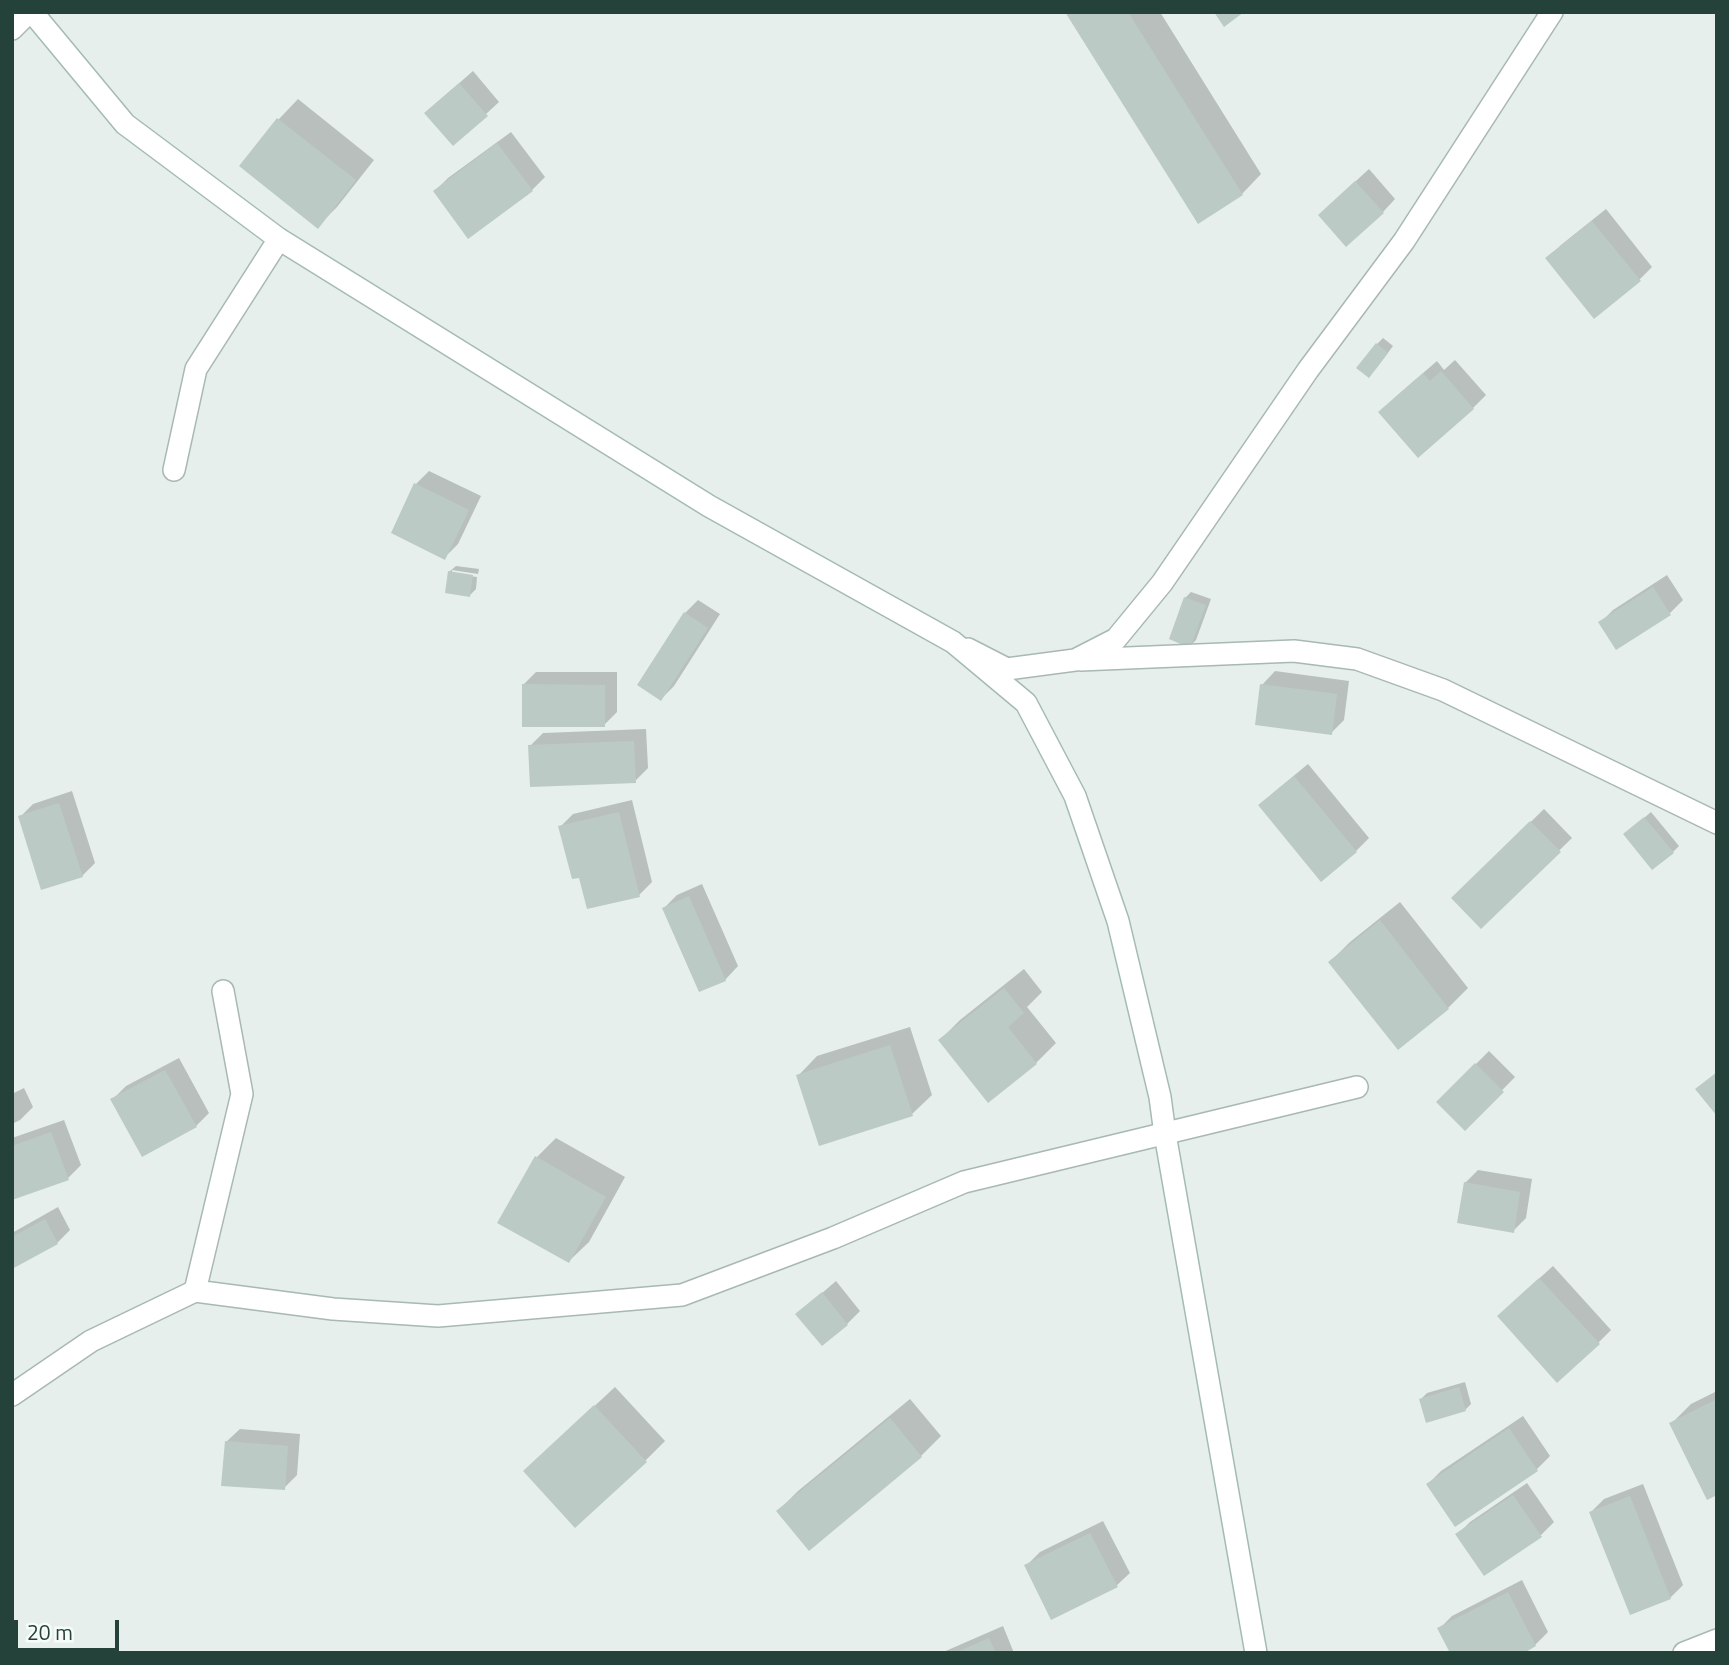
<!DOCTYPE html>
<html>
<head>
<meta charset="utf-8">
<style>
  body { margin:0 }
  #map { position:relative; width:1729px; height:1665px; overflow:hidden; background:#e6efeb; font-family:"Titillium Web",sans-serif }
  canvas { display:block }
  .frame { position:absolute; inset:0; border:14px solid #24423a; pointer-events:none }
  .scale { position:absolute; left:14px; top:1620px; width:105px; height:32px; box-sizing:border-box; border:4px solid #24423a; border-top:0; padding-left:9px; font-size:21px; line-height:24px; white-space:nowrap; color:#24423a; -webkit-text-stroke:5px #f7fbf9; paint-order:stroke }
</style>
</head>
<body>
<div id="map">
<canvas width="1729" height="1665"></canvas>
<div class="frame"></div>
<div class="scale">20 m</div>
</div>
<script>
const ctx = document.querySelector('canvas').getContext('2d');
ctx.lineJoin = 'round';
function fillPath(path, color) { ctx.fillStyle = color; ctx.fill(path, 'evenodd'); }
function stroke(path, color, width, dash) { ctx.strokeStyle = color; ctx.lineWidth = width; ctx.lineCap = dash ? 'butt' : 'round'; ctx.setLineDash(dash || []); ctx.stroke(path); }
fillPath(new Path2D(`
  M1067,12H1160L1261,174L1242,194Z
  M473,71L499,102L486,114L440,100Z
  M298,99L374,160L337,207L318,226L241,166L279,119Z
  M511,132L545,177L532,190L435,191L448,178Z
  M1369,169L1395,199L1383,212L1333,202Z
  M1606,209L1652,267L1639,280L1548,258L1561,245Z
  M1383,338L1393,346L1375,370L1377,344Z
  M1455,360L1486,395L1473,408L1393,399L1437,361L1444,370Z
  M429,471L481,496L458,544L445,557L416,484Z
  M456,566L479,569L478,574L452,570V574L477,577L476,589L470,595L449,572Z
  M1667,575L1683,600L1670,613L1600,623L1613,610Z
  M1191,592L1211,599L1196,640L1190,646L1185,598Z
  M698,600L720,614L674,686L661,699L685,613Z
  M1275,671L1349,681L1344,720L1331,733L1262,685Z
  M536,672H617V712L604,725L523,685Z
  M646,729L648,768L635,781L530,746L543,733Z
  M1308,764L1369,838L1356,851L1261,805L1274,792Z
  M72,791L95,863L82,876L20,817L33,804Z
  M632,800L652,882L639,895L581,876L560,827L573,814Z
  M1544,809L1572,838L1481,927L1453,898Z
  M1651,812L1679,846L1673,852L1631,829Z
  M702,884L738,966L725,980L664,908L677,895Z
  M1400,902L1468,988L1448,1008L1398,1048L1330,962L1350,942Z
  M1024,969L1042,992L1027,1007L1056,1043L1036,1063L940,1040L960,1020Z
  M910,1027L932,1095L912,1114L798,1076L817,1056Z
  M1489,1051L1515,1077L1465,1128L1438,1102Z
  M179,1058L209,1113L196,1126L113,1099L126,1086Z
  M24,1088L33,1107L20,1120L12,1124V1094Z
  M64,1120L81,1165L68,1178L12,1198V1138Z
  M556,1138L625,1177L589,1242L569,1261L536,1158Z
  M1478,1170L1532,1179L1526,1218L1513,1231L1465,1183Z
  M58,1207L70,1230L57,1243L12,1267V1233Z
  M1553,1266L1611,1330L1598,1343L1512,1303Z
  M836,1281L860,1311L847,1324L798,1314Z
  M1465,1382L1471,1404L1465,1410L1421,1399L1427,1393Z
  M615,1387L665,1441L645,1461L545,1452Z
  M1717,1391V1493L1671,1424L1691,1404Z
  M910,1399L941,1436L921,1456L809,1548L778,1511L798,1491Z
  M1523,1416L1550,1456L1537,1469L1456,1524L1428,1484L1441,1471Z
  M240,1429L300,1434L297,1475L284,1488L226,1442Z
  M1527,1483L1554,1522L1541,1535L1484,1574L1457,1535L1470,1522Z
  M1643,1484L1683,1585L1670,1598L1591,1512L1604,1499Z
  M1103,1521L1130,1573L1116,1586L1027,1565L1040,1552Z
  M1522,1580L1548,1632L1535,1645L1439,1629L1452,1616Z
  M1003,1626L1014,1653H941Z`), '#0003');
fillPath(new Path2D(`
  M1065,12H1128L1243,195L1198,224Z
  M1214,12H1244L1224,27Z
  M459,83L488,116L453,146L424,113Z
  M277,118L356,180L318,229L239,166Z
  M497,143L533,191L468,239L433,191Z
  M1355,181L1384,213L1346,247L1318,215Z
  M1592,221L1641,281L1594,319L1545,258Z
  M1376,343L1388,353L1369,378L1356,368Z
  M1441,371L1474,409L1418,458L1378,412L1423,373L1430,381Z
  M414,483L469,510L445,560L391,533Z
  M448,571L473,575L470,597L445,593Z
  M1653,587L1671,615L1616,650L1598,622Z
  M1184,597L1206,605L1190,648L1169,639Z
  M684,612L708,628L661,701L637,685Z
  M522,684L605,685V727H522Z
  M1260,684L1337,694L1332,735L1255,725Z
  M634,741L636,783L530,787L528,745Z
  M1294,776L1357,852L1321,882L1258,805Z
  M59,803L83,877L41,890L18,816Z
  M619,812L640,897L587,909L579,878L572,879L558,826Z
  M1644,817L1674,853L1652,870L1623,834Z
  M1530,821L1561,852L1481,929L1451,898Z
  M689,896L726,981L699,992L662,908Z
  M1380,920L1449,1009L1398,1050L1328,962Z
  M1004,988L1024,1013L1008,1027L1037,1064L988,1103L938,1040Z
  M890,1045L913,1116L819,1146L796,1075Z
  M1475,1063L1504,1092L1465,1131L1436,1102Z
  M165,1070L197,1127L142,1157L110,1099Z
  M1717,1072V1116L1695,1089Z
  M51,1132L69,1180L12,1200V1146Z
  M535,1156L606,1197L569,1263L497,1223Z
  M1464,1182L1520,1192L1514,1233L1457,1223Z
  M45,1219L58,1244L12,1269V1237Z
  M1539,1278L1600,1344L1557,1383L1497,1316Z
  M822,1292L848,1325L822,1346L795,1314Z
  M1459,1387L1466,1411L1426,1423L1419,1399Z
  M1717,1399V1495L1707,1500L1669,1423Z
  M594,1405L647,1462L575,1528L523,1471Z
  M890,1418L922,1457L809,1551L776,1511Z
  M1509,1428L1538,1471L1455,1527L1426,1484Z
  M225,1441L288,1446L285,1490L221,1486Z
  M1513,1495L1542,1537L1484,1576L1455,1534Z
  M1630,1496L1671,1599L1630,1615L1589,1512Z
  M1090,1533L1118,1587L1051,1620L1024,1565Z
  M1508,1592L1536,1646L1524,1653H1450L1437,1628Z
  M989,1638L996,1653H955Z`), '#bbcac4');
const street = new Path2D(`
  M12,29L29,12
  M174,470L196,369L279,239
  M968,649L1007,669L1075,660L1116,639L1162,583L1308,370L1404,241L1552,12
  M1080,660L1294,651L1357,659L1443,690L1717,823
  M195,1291L242,1094L223,991
  M12,1395L91,1341L195,1291L333,1309L438,1316L682,1295L833,1238L964,1182L1357,1087
  M1684,1653L1717,1640`);
const secondary = new Path2D(`
  M32,12L125,124L279,239L709,506L953,642L1026,703L1075,796L1118,921L1160,1097L1165,1134L1256,1653`);
stroke(street, '#a8b8b2', 24);
stroke(secondary, '#a4bbb3', 24);
stroke(street, '#fff', 21);
stroke(secondary, '#fff', 21);
</script>
</body>
</html>
